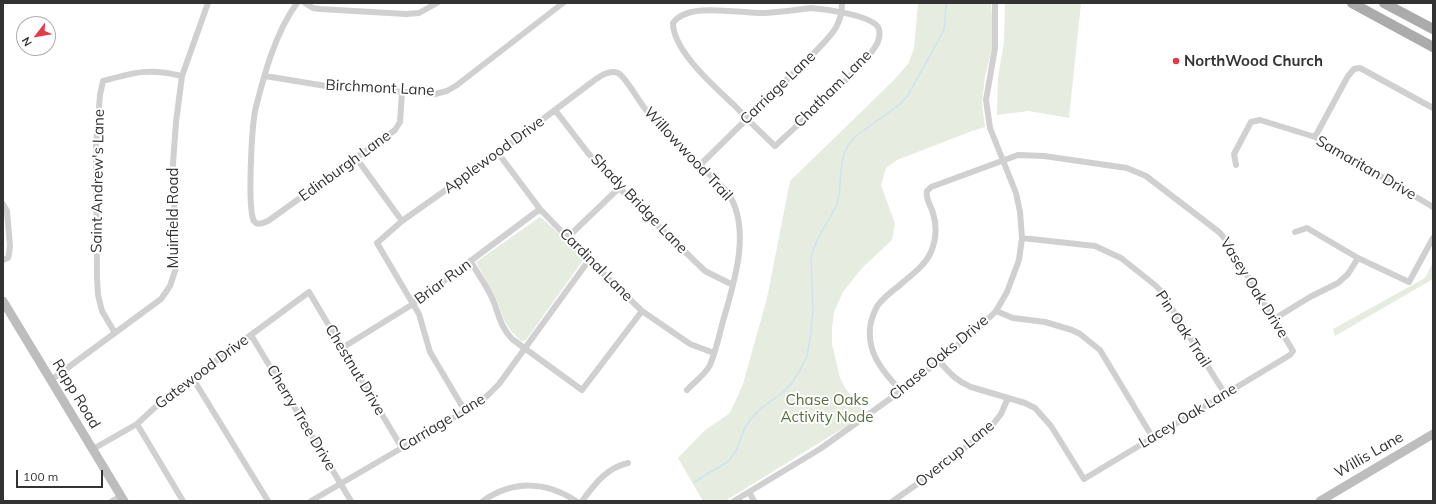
<!DOCTYPE html>
<html>
<head>
<meta charset="utf-8">
<style>
  body { margin:0 }
  #map { position:relative; width:1436px; height:504px; overflow:hidden; background:#fff; font-family:Mulish,sans-serif }
  canvas { display:block }
  .frame { position:absolute; inset:0; border:4px solid #333; pointer-events:none }
  .north { position:absolute; left:16px; top:16px; width:40px; height:40px; box-sizing:border-box; background:#fff; border:1px solid #adadad; border-radius:50%; rotate:239deg; font-size:11px; font-weight:700; line-height:16px; text-align:center; color:#333 }
  .north::after { content:''; display:block; margin:auto; width:14px; height:18px; background:#e63946; clip-path:polygon(50% 0,100% 100%,50% 72%,0 100%) }
  .scale { position:absolute; left:16px; top:470px; width:87px; height:18px; box-sizing:border-box; border:2px solid #333; border-top:0; padding-left:5px; font-size:12px; line-height:14px; white-space:nowrap; color:#333; -webkit-text-stroke:3px #fff; paint-order:stroke }
</style>
</head>
<body>
<div id="map">
<canvas width="1436" height="504"></canvas>
<div class="frame"></div>
<div class="north">N</div>
<div class="scale">100 m</div>
</div>
<script>
const ctx = document.querySelector('canvas').getContext('2d');
ctx.lineJoin = 'round';
function fillPath(path, color) { ctx.fillStyle = color; ctx.fill(path, 'evenodd'); }
function stroke(path, color, width, dash) { ctx.strokeStyle = color; ctx.lineWidth = width; ctx.lineCap = dash ? 'butt' : 'round'; ctx.setLineDash(dash || []); ctx.stroke(path); }
function write(font, color, halo, rows, align = 'center') {
  ctx.font = font + ' Mulish,sans-serif'; ctx.lineWidth = 4; ctx.setLineDash([]); ctx.textBaseline = 'middle'; ctx.strokeStyle = halo; ctx.fillStyle = color; for (const [text, x, y, turn = 0] of rows) {
    ctx.save(); ctx.translate(x, y); ctx.rotate((+turn || 0) * Math.PI / 180); ctx.textAlign = isNaN(turn) ? turn : align; if (halo) ctx.strokeText(text, 0, 0); ctx.fillText(text, 0, 0); ctx.restore();
  }
}
fillPath(new Path2D(`
  M918,3H991L993,32L992,48L985,77L982,103L985,127L972,131L897,160L886,168L881,185L895,224L892,240L862,268L843,292L834,312L832,328V344L840,378L845,388L866,414L725,501H703L678,458L704,431L730,413L743,384L767,298L790,181L893,81L908,64L914,49Z
  M1005,3H1081L1069,118L1029,111L997,115L998,77L1004,42Z
  M540,217L551,226L584,259L526,340L521,341L511,331L504,320L496,299L476,262Z
  M1433,262V279L1335,336L1333,329L1425,278Z`), '#e6ecdf');
stroke(new Path2D(`
  M694,482L729,461L737,449L744,430L750,420L760,409L781,394L792,383L800,370L807,356L810,339L813,312L811,257L817,240L837,205L839,195L842,162L844,154L848,145L856,136L899,105L908,95L944,30L946,3`), '#cfe2ee', 1.5);
stroke(new Path2D(`
  M297,3C275,33 264,75 255,111C252,128 247,208 254,221C257,226 264,223 268,221L395,130L400,122L402,92
  M305,3L313,8L320,9L406,14L419,13L437,3
  M811,8C825,9 870,15 878,27C881,33 879,42 875,47C868,59 857,69 847,79C823,102 799,124 775,146C761,133 747,119 734,105C715,87 673,51 673,23C688,1 741,14 765,13C780,12 796,10 811,8Z
  M265,76L332,87L435,94L447,91L457,85L563,3
  M555,110L588,153L619,188L705,271L733,285
  M1315,137L1348,76L1354,69L1360,68L1433,108
  M498,153L540,209L589,260L642,311L690,344L714,353
  M357,159L402,221
  M700,165L816,51C831,35 842,26 842,3
  M1236,165L1234,154L1251,122L1260,120L1315,137L1433,207
  M3,204L7,211L10,246L9,254L8,258L3,260
  M1295,232L1307,228L1358,258L1409,282L1433,238
  M568,237L619,188
  M1022,238L1095,246L1121,258L1155,285L1161,291L1225,394
  M471,262C478,274 487,286 493,300C499,315 500,326 512,339L582,390L642,311
  M996,311L1013,318L1045,322L1072,330L1080,334L1100,350L1153,438
  M1274,319L1310,297L1338,283L1348,274L1358,258
  M115,333L102,311L98,295L97,278L96,145L100,95L103,81C135,72 149,68 182,76
  M251,335L351,501
  M342,348L413,304L540,209
  M192,377L268,501
  M51,380L161,299L170,286L176,268L173,164L176,122L182,76L208,3
  M901,391C882,371 865,351 871,322C873,316 874,311 878,305C884,297 892,291 900,285C911,275 925,266 931,252C936,240 937,226 933,213C931,206 925,198 927,191L931,187L1018,155L1044,156L1127,168L1146,176L1219,232L1226,240L1293,351L1290,355L1084,479L1051,426L1035,408L1025,403L971,387C956,381 950,373 939,361
  M465,411L430,352L419,314L413,304L377,243L402,221L498,153L592,82C599,77 609,69 618,73C626,77 639,102 646,110C670,140 701,164 728,193C752,229 734,283 723,321C719,336 716,351 710,365C705,375 694,382 687,390
  M137,424L183,501
  M93,449L137,424L163,400L309,292L402,448
  M749,492L754,501
  M112,501L121,496
  M311,501L465,411L487,396L499,384L589,260
  M483,501C513,480 546,481 576,501
  M582,501C595,484 606,468 628,463
  M734,501L820,449L901,391L939,361L983,324L996,311L1007,292L1019,260L1022,238L1020,212L1016,193L990,128L986,100L995,48V3
  M893,501L937,470L990,428L1001,414L1008,398`), '#d0d0d0', 6);
stroke(new Path2D(`
  M3,301L124,501
  M1320,501L1433,434`), '#bdbdbd', 9);
stroke(new Path2D(`
  M1352,3L1433,47
  M1384,3L1433,29`), '#ababab', 10);
for (const [x, y, r, color] of [
  [1176,61,4,"#e63946"]
]) { const dot = new Path2D(); dot.arc(x, y, r, 0, 2 * Math.PI); ctx.fillStyle = color; ctx.fill(dot); stroke(dot, '#fff', 1.5); }
write('bold 15px', '#333', '#fff', [
  ["NorthWood Church",1184,61]
], 'left');
write('15px', '#333', '#fff', [
  ["Birchmont Lane",380,88,3],
  ["Carriage Lane",778,88,-44],
  ["Chatham Lane",833,89,-45],
  ["Willowwood Trail",688,154,47],
  ["Applewood Drive",494,155,-36],
  ["Edinburgh Lane",345,166,-36],
  ["Samaritan Drive",1366,168,30],
  ["Saint Andrew's Lane",98,181,-89],
  ["Shady Bridge Lane",639,204,46],
  ["Muirfield Road",173,218,-90],
  ["Cardinal Lane",596,265,45],
  ["Briar Run",443,282,-36],
  ["Vasey Oak Drive",1254,288,58],
  ["Pin Oak Trail",1183,329,57],
  ["Chase Oaks Drive",939,358,-40],
  ["Chestnut Drive",355,370,59],
  ["Gatewood Drive",202,372,-37],
  ["Rapp Road",76,394,59],
  ["Lacey Oak Lane",1188,416,-31],
  ["Cherry Tree Drive",301,418,59],
  ["Carriage Lane",442,423,-31],
  ["Overcup Lane",955,454,-39],
  ["Willis Lane",1369,455,-30]
]);
write('15px', '#56703f', '#fff', [
  ["Chase Oaks",827,400],
  ["Activity Node",827,417]
]);
</script>
</body>
</html>
